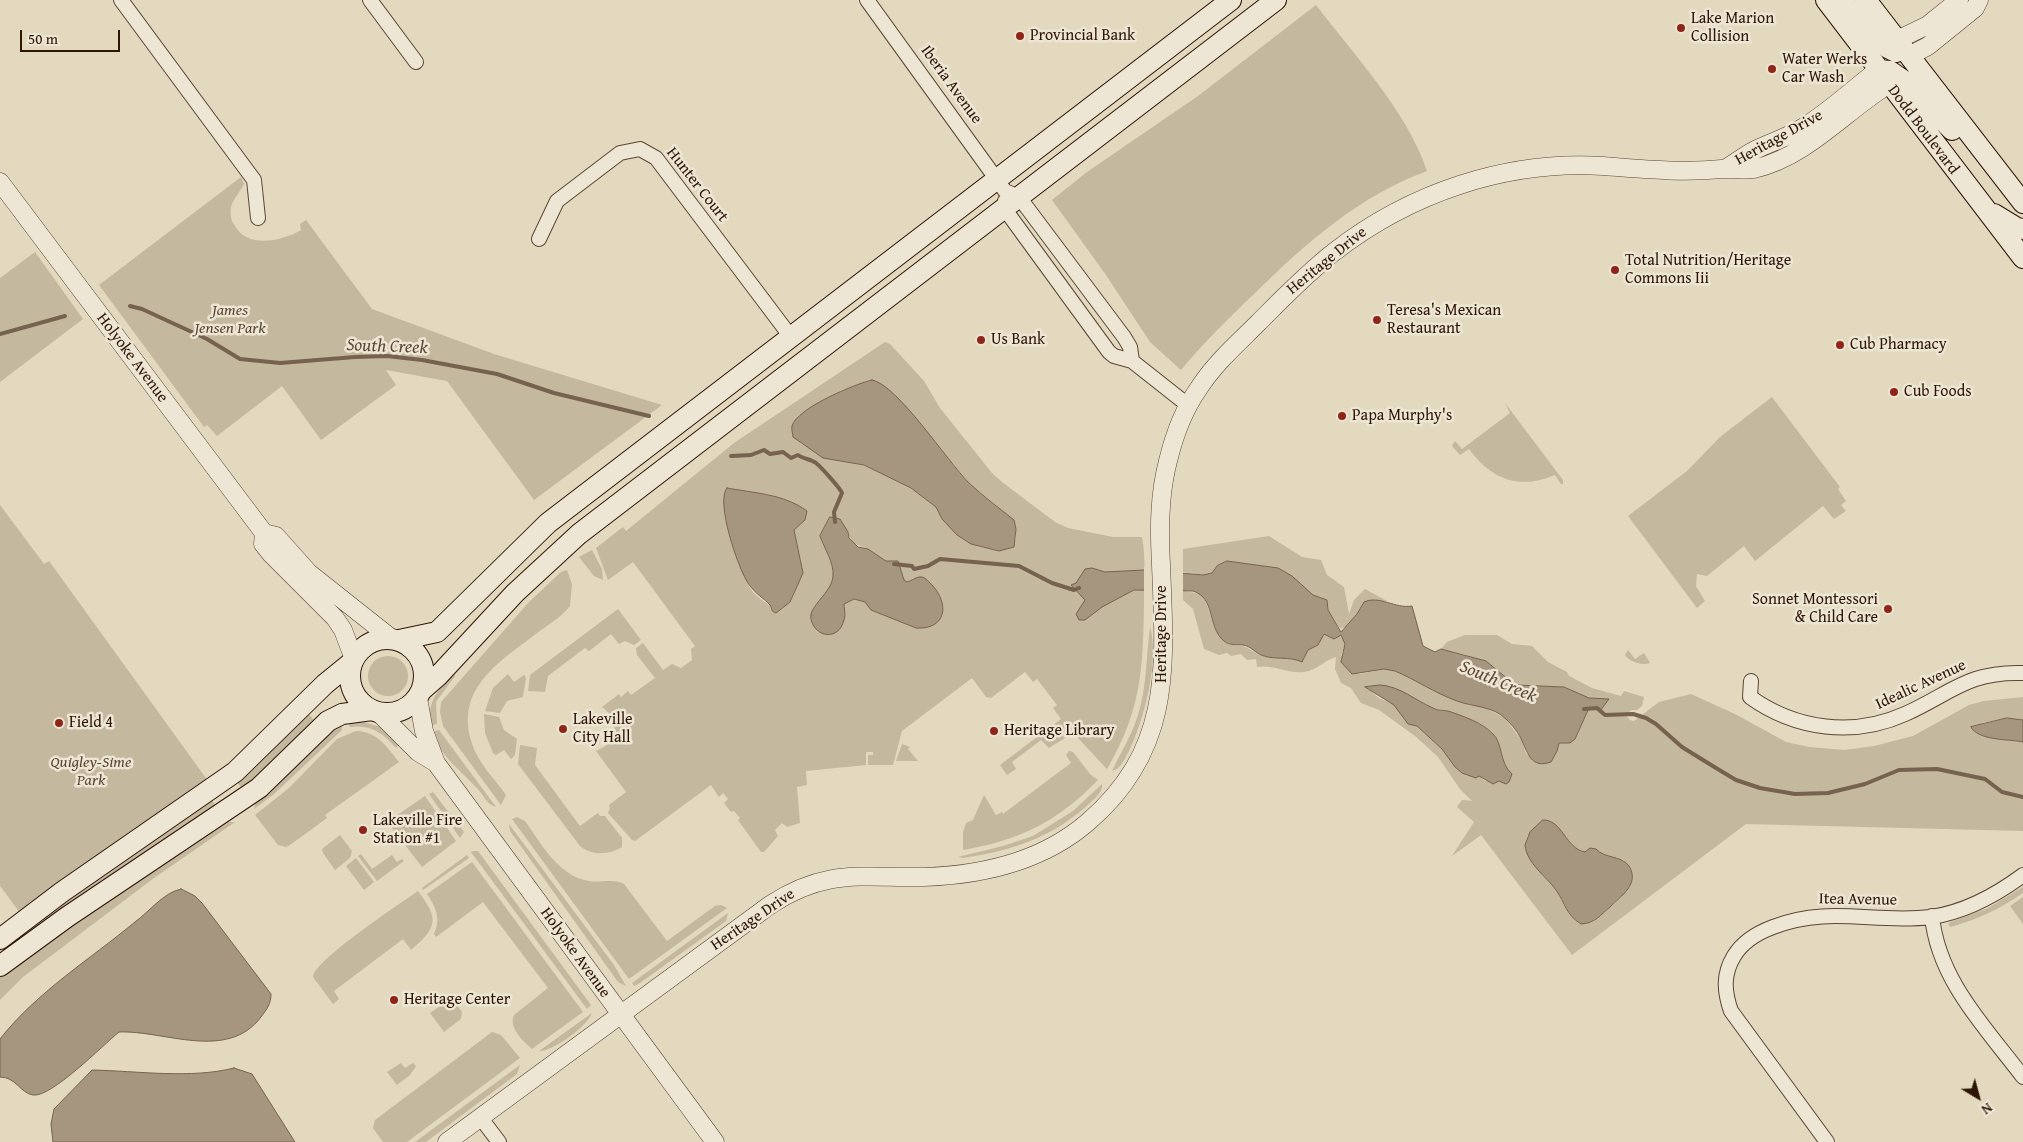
<!DOCTYPE html>
<html>
<head>
<meta charset="utf-8">
<style>
  body { margin:0 }
  #map { position:relative; width:2023px; height:1142px; overflow:hidden; background:#e3d9bf; font-family:"Gentium Book Plus",serif }
  canvas { display:block }
  .north { position:absolute; left:1953px; top:1072px; width:50px; height:50px; -webkit-text-stroke:4px #ede6d5; paint-order:stroke; rotate:143deg; font-size:14px; font-weight:700; line-height:20px; text-align:center; color:#2f1505 }
  .north::after { content:''; display:block; margin:auto; width:18px; height:22px; background:#2f1505; clip-path:polygon(50% 0,100% 100%,50% 72%,0 100%) }
  .scale { position:absolute; left:20px; top:30px; width:100px; height:22px; box-sizing:border-box; border:2px solid #2f1505; border-top:0; padding-left:6px; font-size:15px; line-height:18px; white-space:nowrap; color:#2f1505; -webkit-text-stroke:4px #ede6d5; paint-order:stroke }
</style>
</head>
<body>
<div id="map">
<canvas width="2023" height="1142"></canvas>
<div class="north">N</div>
<div class="scale">50 m</div>
</div>
<script>
const ctx = document.querySelector('canvas').getContext('2d');
ctx.lineJoin = 'round';
function fillPath(path, color) { ctx.fillStyle = color; ctx.fill(path, 'evenodd'); }
function stroke(path, color, width, dash) { ctx.strokeStyle = color; ctx.lineWidth = width; ctx.lineCap = dash ? 'butt' : 'round'; ctx.setLineDash(dash || []); ctx.stroke(path); }
function write(font, color, halo, rows, align = 'center') {
  ctx.font = font + ' "Gentium Book Plus",serif'; ctx.lineWidth = 5; ctx.setLineDash([]); ctx.textBaseline = 'middle'; ctx.strokeStyle = halo; ctx.fillStyle = color; for (const [text, x, y, turn = 0] of rows) {
    ctx.save(); ctx.translate(x, y); ctx.rotate((+turn || 0) * Math.PI / 180); ctx.textAlign = isNaN(turn) ? turn : align; if (halo) ctx.strokeText(text, 0, 0); ctx.fillText(text, 0, 0); ctx.restore();
  }
}
fillPath(new Path2D(`
  M1316,5C1354,55 1407,111 1427,171C1359,196 1306,243 1255,293C1229,318 1204,342 1181,370L1150,342L1106,275L1052,200L1087,172L1198,96Z
  M241,177L244,184C240,192 233,199 231,207C230,214 231,221 235,226C248,249 282,241 301,230L300,224L306,220L372,309L494,354L662,405L534,500L447,381L386,370L396,385L321,440L282,386L217,436L207,425L204,427L99,285Z
  M35,252L83,319L0,382V278Z
  M885,342L890,344L924,381L940,408L992,473L1002,482L1055,522L1068,528L1113,537H1142C1146,558 1144,580 1144,602C1143,668 1142,709 1107,769L1077,737L1068,736L1049,748L1041,740L1012,762L1016,769L1007,775L1000,765L1061,719L1053,708L1057,705L1037,679L1033,682L1025,672L991,698L986,697L972,678L902,731L893,765H868V755H873V752H866V765L806,771L807,785L797,787L800,823L787,827L782,823L775,830L778,836L764,852H761L738,820L740,818L734,811L731,812L724,803L728,799L723,793L719,797L711,785L635,841L632,840L608,813L610,808L609,805L626,792L596,751C617,743 622,721 602,707L619,694L621,697L628,691L631,695L655,678L637,655L636,648L643,643L663,670L672,664L681,668L692,660L691,649L695,646L633,562L608,580L596,548L623,527L626,531L734,443ZM872,380L936,445L969,483L998,507L1016,529V539L999,550L980,547L936,507L911,488L864,465L837,460L800,443L798,416L842,390ZM727,488L771,495L802,523L794,530L801,562L798,579L796,590L790,602L779,611C771,606 760,600 754,593C741,578 714,503 727,488ZM830,517L840,519L853,543L868,549L901,570L904,580L907,582L919,577L926,579L929,583L916,628L871,610L865,602L854,599L844,604L845,619L818,632C796,603 835,600 833,574C832,560 824,548 820,536Z
  M1772,397L1840,487L1838,489L1846,501L1841,505L1846,511L1834,519L1823,506L1755,561L1744,546L1707,576L1697,574L1696,586L1705,601L1697,608L1628,516L1687,471L1720,437Z
  M1505,403L1563,480V484H1561L1555,475C1519,490 1492,480 1469,449L1460,455L1452,446L1455,441L1462,449L1510,413Z
  M0,505L44,564L49,561L216,792L212,800L216,806L0,958V947L29,925L0,886Z
  M1269,536L1302,557L1321,560L1327,575L1344,587L1349,614L1354,600L1365,589L1387,601L1364,602L1357,614L1346,627L1340,628L1328,610L1327,600L1313,595L1278,568L1227,561L1217,566L1212,573L1203,575L1183,572V549Z
  M592,550L602,569L603,580L594,576L579,557Z
  M567,570L572,584L570,606C561,618 544,627 532,637C491,667 449,697 477,755C484,769 497,782 506,795L501,805L443,726L440,712L441,702L529,602L561,572Z
  M1183,591L1201,594C1213,611 1210,633 1230,645C1251,645 1248,651 1263,656C1276,660 1289,656 1302,661L1308,650L1318,645L1324,634L1331,638L1340,635L1345,644L1341,655L1360,674L1384,669L1395,671L1429,688L1467,704L1482,706L1505,718L1522,741L1526,754L1551,762L1557,751L1558,743L1575,739L1589,708H1597V698H1589L1564,687L1515,685L1466,655L1441,649L1447,642L1465,635H1497L1512,644L1532,646L1548,662L1567,672L1569,676L1592,688L1621,696L1624,691L1644,697L1642,706L1637,710H1631L1626,715L1630,720L1634,721L1659,702L1691,694L1735,714L1786,742L1809,747L1845,750L1874,746L1913,736L1969,705L1984,701L2023,697V720L2007,718L1982,723C1998,749 2000,735 2023,742V831L1746,824L1572,955L1481,835L1452,856L1474,822L1457,807L1462,800L1472,801L1460,789L1438,757L1415,736L1379,710L1361,703L1351,688L1341,683L1335,669L1336,657C1325,660 1317,670 1304,672C1289,674 1273,664 1257,667L1256,659L1247,660L1241,654L1231,656L1227,653L1219,655L1204,649L1193,609L1183,600ZM1389,686L1434,709L1448,711L1481,724L1493,733L1504,767L1512,774L1506,784L1502,781H1485L1479,776L1462,773L1442,749L1417,726L1403,718L1395,705L1379,698L1366,687ZM1551,821L1578,851L1624,860L1621,898L1593,922L1581,924C1566,916 1565,904 1556,890C1544,874 1522,860 1527,837Z
  M618,609L641,640L634,645L625,641L619,644L611,634L589,651L585,648L548,676L545,692L528,691L530,675Z
  M1150,627C1160,658 1144,721 1129,751C1125,758 1121,769 1112,771C1121,752 1132,735 1138,715C1147,687 1146,656 1150,627Z
  M1628,650L1635,659L1644,653L1650,663C1642,666 1630,662 1625,655Z
  M368 676a20 20 0 1 1 40 0a20 20 0 1 1-40 0Z
  M454,673L455,676L436,702L437,724L429,726C429,699 436,692 454,673Z
  M508,674L514,682L524,675L526,678L523,697L507,701L500,713L485,711L493,688Z
  M309,714L314,720L267,768L242,789L237,782Z
  M484,714L499,717L504,730L517,739L515,755L511,759L504,750L496,755L493,753L485,733Z
  M360,721L384,728L400,743L396,748C383,733 371,724 350,727L348,722Z
  M342,724V730L273,795L254,809L256,801L329,732Z
  M439,730L496,807C487,805 483,794 477,788C460,770 440,755 431,732Z
  M356,731C378,732 386,746 399,762L325,815L327,818L290,845L286,847L278,845L255,815L289,788L337,739Z
  M902,744L910,747L908,749L918,761H896Z
  M520,745L537,748L535,765L580,826L598,813L600,816H605L622,838V847C609,855 592,856 580,846L518,764Z
  M1069,751L1073,752L1090,774L1098,780C1057,822 1020,840 963,850V832L966,823L973,820L984,795L996,815L1002,812L1003,814L1071,763L1066,755Z
  M1102,784C1103,792 1095,798 1090,803C1054,837 1011,851 963,858L958,857L1003,846L1033,836L1073,811Z
  M433,792L464,832L460,838L429,794Z
  M425,796L456,841L422,867L389,824L390,820Z
  M517,817L525,821C541,843 558,876 589,881C600,883 614,878 624,884L667,941L715,906L721,905L727,908L629,979L512,819Z
  M229,822H235L154,878L23,977L0,1000V977L50,940Z
  M509,824L614,965L626,986L618,982L510,831Z
  M340,835L352,851L350,858L335,870L323,853L322,849Z
  M473,851H478L591,1005L587,1009L471,852Z
  M361,854L372,869L392,855L397,862L402,859L404,861L377,881L358,856Z
  M467,855L469,858L423,890L422,888Z
  M356,858L374,882L364,890L346,866Z
  M472,862L583,1012L532,1049C523,1041 508,1027 514,1015L548,988L483,902L436,937L434,934C441,919 436,907 427,894Z
  M2023,887V893C2000,909 1976,920 1950,927L1948,923L1988,908Z
  M418,891C439,919 438,927 411,950L403,939L334,991L339,999L333,1004L313,977C313,961 401,903 418,891Z
  M2023,897V924L2010,906Z
  M728,913L726,921L640,983L634,986L632,983Z
  M449,994L462,1012L461,1019L444,1032L430,1013L442,1005L440,1001Z
  M592,1013C588,1026 552,1052 539,1051Z
  M492,1032L501,1035L520,1058L407,1142H383L373,1128L375,1120Z
  M401,1063L405,1068L413,1063L416,1066L410,1075L397,1085L387,1072Z
  M520,1065L517,1074L426,1142H415Z`), '#c4b89f');
const water = new Path2D(`
  M872,380C897,384 947,461 969,483C983,496 999,508 1014,520L1016,529L1014,547L999,551L971,544L957,535L942,519L936,507L911,488L864,465L823,458L793,437C793,434 791,429 792,426C797,408 855,384 872,380Z
  M727,488C754,493 784,494 807,511L805,520L794,530L803,573L790,602L776,613C770,611 773,609 770,605C765,599 755,594 748,583C738,568 715,501 727,488Z
  M830,517L840,519L848,532L849,538L858,547L868,549L886,561H898L904,580L907,582C912,581 917,576 922,577C926,578 928,581 931,584C950,603 947,630 916,628L871,610L865,602L854,599L844,604C844,609 846,615 844,620C839,641 815,638 811,619C808,606 832,593 833,576C834,562 824,548 820,536Z
  M1227,561L1278,568L1292,576L1313,595L1327,600L1328,610L1341,632L1357,614L1364,602C1380,595 1395,609 1412,606L1423,646L1435,652L1441,649L1486,661L1515,685L1564,687L1589,698L1609,699L1600,711L1597,708H1589L1575,739L1570,743H1559L1557,751L1551,762C1531,769 1528,753 1522,741C1519,733 1512,725 1506,719C1493,706 1473,707 1457,701C1435,693 1416,680 1395,671L1384,669L1352,674L1341,662L1345,644L1341,635L1334,639L1324,634L1318,645L1308,650L1302,662C1289,656 1277,660 1264,656C1256,654 1251,646 1243,645C1236,644 1230,646 1224,641C1207,627 1216,598 1193,591L1134,590L1102,607L1085,620H1079L1076,614L1085,600L1071,585L1076,583L1085,569L1092,568L1105,572L1144,570L1203,575L1212,573L1217,566Z
  M1380,685C1400,686 1416,701 1433,708C1438,711 1443,710 1448,711C1463,716 1483,723 1493,734C1503,743 1499,763 1512,774L1509,782L1506,784L1499,781L1493,784L1479,776L1476,778L1462,773L1455,767L1442,749L1417,726L1408,724L1394,705L1365,687Z
  M2007,718L2023,720V742C2010,739 1978,741 1971,727Z
  M1543,820C1562,819 1566,849 1585,852L1590,848L1596,849C1605,859 1621,855 1629,866C1640,884 1621,896 1610,907C1600,915 1596,923 1581,924C1565,914 1566,904 1556,890C1546,876 1527,864 1525,845L1530,832Z
  M181,889L195,896L202,903L271,994C271,1004 267,1009 261,1017C227,1062 164,1030 119,1032C103,1045 51,1098 33,1095C20,1093 16,1077 0,1077V1039C37,992 89,960 135,922C150,911 163,893 181,889Z
  M234,1068L252,1074L295,1142H53L51,1124L54,1109L92,1070C138,1071 191,1079 234,1068Z`);
fillPath(water, '#a69680');
stroke(water, '#76624f', 1);
fillPath(new Path2D(`
  M1144,567L1183,569V594H1144Z`), '#e3d9bf');
stroke(new Path2D(`
  M130,306L142,309L207,339L240,359L280,363L355,357L387,356L422,360L497,374L554,393L649,416
  M0,334L65,316
  M731,456L751,455L764,450L770,454L783,452L791,458L798,455C803,459 811,459 816,463C821,467 840,488 842,493L834,512L835,522
  M894,564L912,566L914,569L928,566L940,559L1019,566L1052,583L1074,590L1079,588
  M1584,709L1597,708L1605,715L1633,714L1646,718L1656,724L1682,747L1716,768L1736,780L1760,788L1795,794L1828,793L1865,784L1899,770L1937,769L1985,779L2002,792L2023,797`), '#76624f', 4);
const minor = new Path2D(`
  M121,0L254,180L258,218
  M370,0L416,62
  M867,0L1005,191L1019,197L1124,337L1130,347L1132,361
  M1005,201L1004,208L1109,352L1114,356L1132,361L1189,406
  M539,239L557,201L620,153L640,149L656,158L791,337
  M1751,681L1750,697C1796,730 1854,737 1905,714C1950,694 1968,671 2023,673
  M1932,916C1938,980 1986,1028 2023,1077
  M480,1117L499,1142
  M1827,1142L1731,1011C1724,991 1723,974 1734,956C1743,941 1757,933 1773,927C1829,905 1875,924 1931,917C1965,912 1996,895 2023,875`);
const tertiary = new Path2D(`
  M1897,40L1928,25L1959,0
  M1909,56L1928,46L1975,8L1979,0
  M1725,169C1735,163 1745,155 1755,150C1771,142 1789,137 1804,127C1831,110 1853,89 1878,70
  M0,182L264,533L276,536L309,573L391,638
  M264,533L263,544L271,554L335,618L343,630L354,659
  M418,698L424,731L436,763L715,1142
  M378,712L418,752L436,763
  M447,1142L770,905C826,868 862,878 924,877C983,875 1043,861 1088,822C1173,749 1165,666 1161,565C1159,530 1159,495 1168,461C1174,436 1184,409 1199,388C1215,363 1238,343 1258,323C1283,298 1307,273 1334,252C1410,193 1506,160 1603,166C1643,169 1681,173 1722,169C1733,168 1744,171 1754,169C1808,156 1844,112 1889,84`);
const secondary = new Path2D(`
  M1826,0L2023,258
  M1838,0L1851,9L1888,48L1896,52
  M1866,0L2023,203
  M1878,70L1890,71L1903,80L1952,130
  M1994,214L2017,228L2023,229
  M350 676a37 37 0 1 1 74 0a37 37 0 1 1-74 0Z
  M399,640L437,632L548,523L1231,0
  M422,690L438,676L515,593L579,534L1276,0
  M0,939L62,892L235,772L325,684L352,662
  M0,966L67,917L259,788L328,721L342,714L372,710`);
stroke(minor, '#5c4634', 16);
stroke(tertiary, '#5c4634', 19);
stroke(secondary, '#2f1505', 22);
stroke(minor, '#ede6d5', 14);
stroke(tertiary, '#ede6d5', 18);
stroke(secondary, '#ede6d5', 20);
for (const [x, y, r, color] of [
  [1681,28,5,"#8f2418"],
  [1020,36,5,"#8f2418"],
  [1772,69,5,"#8f2418"],
  [1615,270,5,"#8f2418"],
  [1377,320,5,"#8f2418"],
  [981,340,5,"#8f2418"],
  [1840,345,5,"#8f2418"],
  [1894,392,5,"#8f2418"],
  [1342,416,5,"#8f2418"],
  [1888,609,5,"#8f2418"],
  [59,723,5,"#8f2418"],
  [563,729,5,"#8f2418"],
  [994,731,5,"#8f2418"],
  [363,830,5,"#8f2418"],
  [394,1000,5,"#8f2418"]
]) { const dot = new Path2D(); dot.arc(x, y, r, 0, 2 * Math.PI); ctx.fillStyle = color; ctx.fill(dot); stroke(dot, '#ede6d5', 2); }
write('16px', '#2f1505', '#ede6d5', [
  ["Lake Marion",1691,19],
  ["Collision",1691,37],
  ["Provincial Bank",1030,36],
  ["Water Werks",1782,60],
  ["Car Wash",1782,78],
  ["Total Nutrition/Heritage",1625,261],
  ["Commons Iii",1625,279],
  ["Teresa's Mexican",1387,311],
  ["Restaurant",1387,329],
  ["Us Bank",991,340],
  ["Cub Pharmacy",1850,345],
  ["Cub Foods",1904,392],
  ["Papa Murphy's",1352,416],
  ["Sonnet Montessori",1878,600,"right"],
  ["& Child Care",1878,618,"right"],
  ["Lakeville",573,720],
  ["City Hall",573,738],
  ["Field 4",69,723],
  ["Heritage Library",1004,731],
  ["Lakeville Fire",373,821],
  ["Station #1",373,839],
  ["Heritage Center",404,1000]
], 'left');
write('16px', '#2f1505', '#ede6d5', [
  ["Iberia Avenue",951,85,54],
  ["Dodd Boulevard",1923,130,53],
  ["Heritage Drive",1779,138,-29],
  ["Hunter Court",697,185,52],
  ["Heritage Drive",1327,261,-39],
  ["Holyoke Avenue",132,358,53],
  ["Heritage Drive",1162,634,-90],
  ["Idealic Avenue",1921,685,-25],
  ["Itea Avenue",1858,900,1],
  ["Heritage Drive",753,920,-34],
  ["Holyoke Avenue",575,953,54]
]);
write('italic 16px', '#5c4633', '#ede6d5', [
  ["James",230,311],
  ["Jensen Park",230,329],
  ["Quigley-Sime",91,763],
  ["Park",91,781]
]);
write('italic 18px', '#5f4936', '#ede6d5', [
  ["South Creek",387,347,2],
  ["South Creek",1498,682,23]
]);
</script>
</body>
</html>
